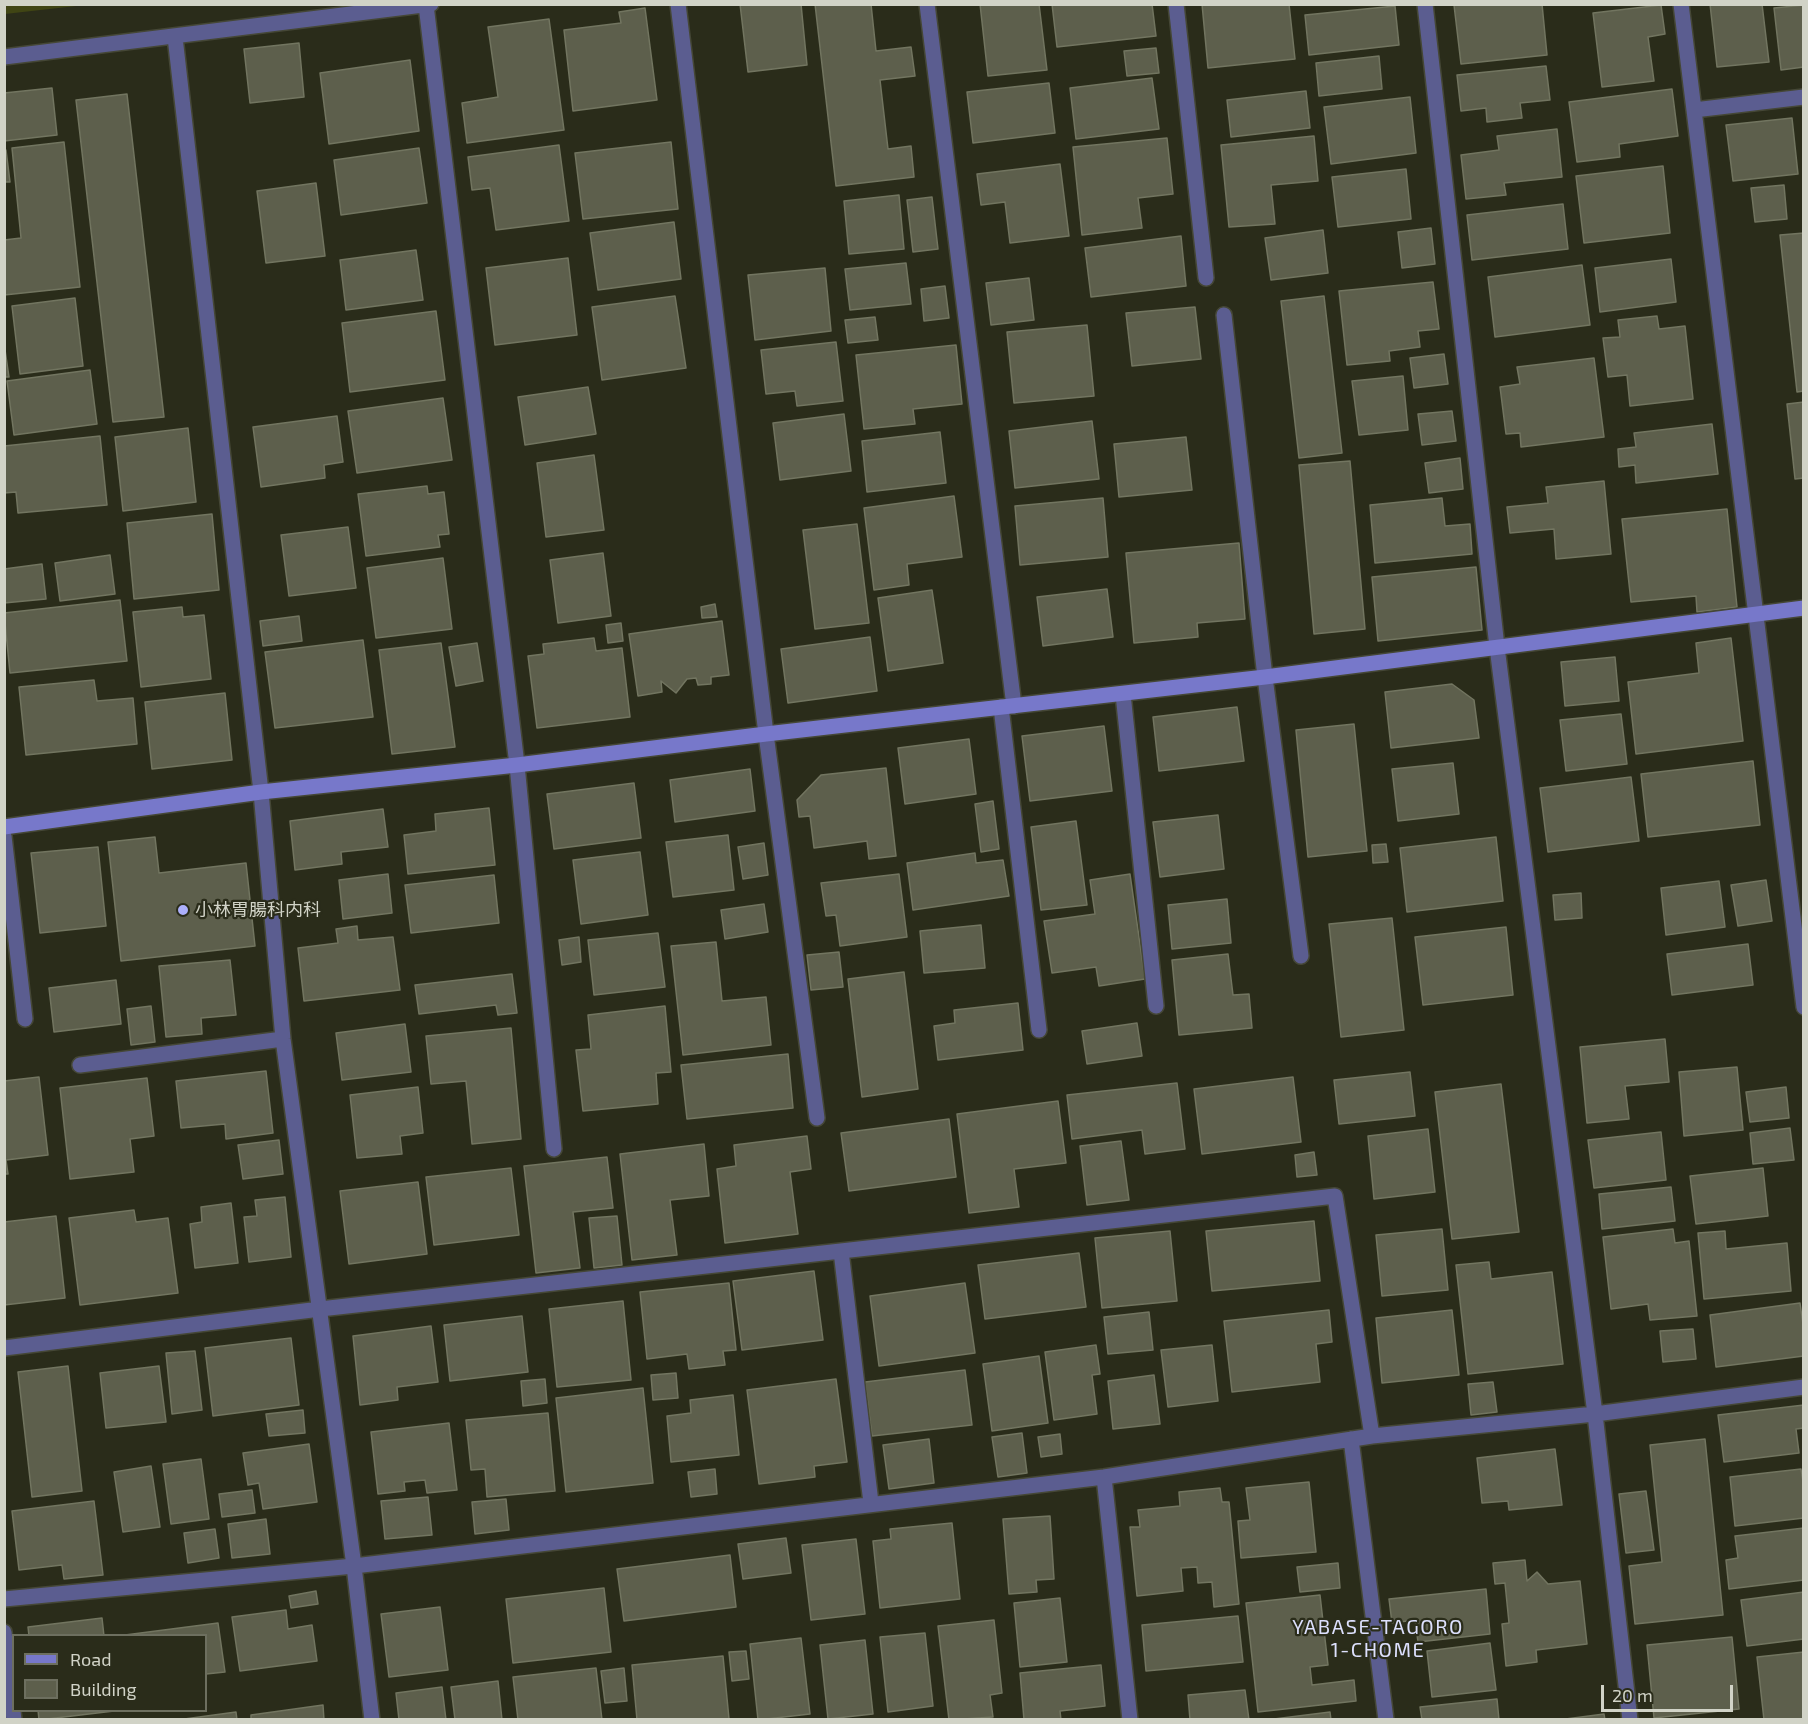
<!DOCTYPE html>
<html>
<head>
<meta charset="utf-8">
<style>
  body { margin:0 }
  #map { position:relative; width:1808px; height:1724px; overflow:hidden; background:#2a2c1a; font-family:"Exo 2",sans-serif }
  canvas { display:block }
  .frame { position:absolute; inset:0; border:6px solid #d1d3c7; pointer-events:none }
  .legend { position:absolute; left:12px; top:1634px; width:195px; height:78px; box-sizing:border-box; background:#2a2c1a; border:2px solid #6d6f5f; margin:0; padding:8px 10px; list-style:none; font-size:18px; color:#d1d3c7 }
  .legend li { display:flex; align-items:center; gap:12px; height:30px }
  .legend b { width:30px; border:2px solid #6d6f5f }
  .scale { position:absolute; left:1601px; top:1685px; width:132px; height:27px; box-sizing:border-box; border:3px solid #d1d3c7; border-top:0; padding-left:8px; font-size:18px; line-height:21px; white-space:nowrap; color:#d1d3c7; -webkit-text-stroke:4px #2a2c1a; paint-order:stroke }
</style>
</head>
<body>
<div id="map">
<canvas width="1808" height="1724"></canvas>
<div class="frame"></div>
<ul class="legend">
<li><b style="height:8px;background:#7778ca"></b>Road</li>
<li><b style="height:16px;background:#5d5f4c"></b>Building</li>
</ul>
<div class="scale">20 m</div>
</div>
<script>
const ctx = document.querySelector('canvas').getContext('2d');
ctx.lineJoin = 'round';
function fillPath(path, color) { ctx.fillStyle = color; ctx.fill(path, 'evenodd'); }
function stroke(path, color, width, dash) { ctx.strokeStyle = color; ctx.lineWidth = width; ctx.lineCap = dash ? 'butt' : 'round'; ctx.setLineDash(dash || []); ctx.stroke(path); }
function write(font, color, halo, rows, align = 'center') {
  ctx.font = font + ' "Exo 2","Noto Sans JP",sans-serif'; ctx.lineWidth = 4.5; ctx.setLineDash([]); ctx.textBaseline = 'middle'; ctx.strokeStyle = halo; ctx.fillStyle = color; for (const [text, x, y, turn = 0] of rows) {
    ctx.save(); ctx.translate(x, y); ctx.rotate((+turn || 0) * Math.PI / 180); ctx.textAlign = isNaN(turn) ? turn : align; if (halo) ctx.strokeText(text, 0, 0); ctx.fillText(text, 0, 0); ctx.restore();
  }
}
fillPath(new Path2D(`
  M5,4H85V5L5,14Z`), '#404514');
const building = new Path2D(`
  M740,4H801L807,65L748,72Z
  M815,4H871L876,51L911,47L915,76L880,80L888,149L911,146L914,177L836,186Z
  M980,4H1039L1047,70L988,76Z
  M1052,4H1152L1156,36L1057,47Z
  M1202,4H1289L1295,59L1208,68Z
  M1542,4L1547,55L1461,64L1454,5Z
  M1710,4H1762L1769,62L1717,67Z
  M1661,5L1665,34L1648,37L1654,81L1602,87L1593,13Z
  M1804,5V67L1781,70L1774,8Z
  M1395,6L1399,45L1309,55L1305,15Z
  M645,8L657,100L573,111L564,30L621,23L619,12Z
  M549,19L564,130L467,143L462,103L498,97L488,27Z
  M299,43L304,97L250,103L244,49Z
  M1156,48L1159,73L1127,76L1124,51Z
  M1379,56L1382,89L1319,96L1316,63Z
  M410,60L419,131L329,144L320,73Z
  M1546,66L1550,100L1520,103L1522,118L1487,122L1486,108L1461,111L1457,75Z
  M1152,78L1159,129L1076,139L1070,88Z
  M1049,83L1055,133L973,143L967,92Z
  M52,88L57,135L4,141V93Z
  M1672,89L1678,136L1619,144L1620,157L1577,162L1569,102Z
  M1306,91L1310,128L1231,137L1227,100Z
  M127,94L164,417L113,422L76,100Z
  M1410,97L1416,153L1331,164L1324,107Z
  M1792,118L1798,174L1733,181L1726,125Z
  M1557,129L1562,177L1504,183L1506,195L1466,199L1461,155L1499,150L1497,136Z
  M1314,136L1318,181L1271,185L1275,224L1229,227L1221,145Z
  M1167,138L1173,194L1138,198L1142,228L1082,235L1073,147Z
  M64,142L80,287L4,295V240L21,238L12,148Z
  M671,142L678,209L583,219L575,153Z
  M559,145L569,221L496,230L490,188L472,190L468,157Z
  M419,148L427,203L341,215L334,160Z
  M4,150H6L10,182H4Z
  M1060,164L1069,236L1010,243L1005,202L981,205L977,174Z
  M1663,166L1670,233L1584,243L1576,176Z
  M1406,169L1411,219L1338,227L1332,177Z
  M316,183L325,256L266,263L257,191Z
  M1784,185L1787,219L1755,222L1751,188Z
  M899,195L904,249L849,254L844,201Z
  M932,197L938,249L913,252L907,200Z
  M1563,204L1568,249L1472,260L1467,215Z
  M674,222L681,279L598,290L590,233Z
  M1431,228L1435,264L1402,268L1398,232Z
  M1323,230L1328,273L1271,280L1265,238Z
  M1804,233V391L1797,392L1780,235Z
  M1181,236L1186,286L1091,297L1085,248Z
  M416,250L423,300L346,310L340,260Z
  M568,258L577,335L495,345L486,268Z
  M1671,259L1676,302L1600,312L1595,268Z
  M906,263L911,304L850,310L845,269Z
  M1582,265L1590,325L1495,337L1488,277Z
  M825,268L831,331L755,340L748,275Z
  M1029,278L1034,320L991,325L986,283Z
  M1433,282L1439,329L1418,331L1420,347L1389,351L1390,361L1347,365L1339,291Z
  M945,286L949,318L924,321L921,289Z
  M675,296L686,368L602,380L592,307Z
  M1324,296L1342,453L1299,458L1281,301Z
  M75,298L83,366L20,374L12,306Z
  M1195,307L1201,359L1132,366L1126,313Z
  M436,311L445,380L350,392L342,323Z
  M1657,316L1659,329L1685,326L1693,399L1630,406L1627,375L1608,377L1603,338L1620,337L1618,320Z
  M875,317L878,340L848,343L845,320Z
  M1087,325L1094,396L1014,403L1007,332Z
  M836,342L843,401L797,406L795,391L766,394L761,350Z
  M4,343L9,377H4Z
  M956,345L962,404L913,409L915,424L864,429L856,355Z
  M1444,354L1448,384L1414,388L1410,358Z
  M1594,358L1604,437L1521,447L1520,433L1506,434L1500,387L1520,384L1517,367Z
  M90,370L97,424L14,435L7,381Z
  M1403,376L1408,430L1359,435L1352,381Z
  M588,387L596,434L525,445L518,397Z
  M443,398L452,460L357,473L348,411Z
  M1804,402V478L1795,479L1787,404Z
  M1452,411L1456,441L1422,445L1418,414Z
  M844,414L851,471L780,480L773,423Z
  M337,416L343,462L324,465L325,478L261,487L253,427Z
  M1092,421L1099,479L1015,488L1009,431Z
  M1712,424L1718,474L1636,483L1635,465L1619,467L1618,449L1636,447L1634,433Z
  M188,428L196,502L123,511L115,437Z
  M940,432L946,483L867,492L862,441Z
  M100,436L107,505L18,513L16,492L4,493V446Z
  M1186,437L1192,490L1119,497L1114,444Z
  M594,455L604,530L546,537L537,463Z
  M1460,458L1463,489L1429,493L1425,463Z
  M1350,461L1365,629L1314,634L1299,465Z
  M1604,481L1611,554L1556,559L1554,529L1510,533L1507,507L1548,503L1546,487Z
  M427,486L428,494L444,492L449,534L438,535L440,547L366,556L358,494Z
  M954,496L962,557L907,564L909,585L874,590L864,508Z
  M1103,498L1108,557L1020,565L1015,506Z
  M1442,498L1445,526L1470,524L1472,554L1375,563L1370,505Z
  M1727,509L1737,607L1697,612L1696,596L1631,602L1622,519Z
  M212,514L219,590L134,599L127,523Z
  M857,524L869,623L815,629L803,530Z
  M348,527L356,588L289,596L281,535Z
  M1239,543L1245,619L1197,623L1198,637L1134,643L1126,553Z
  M603,553L611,616L558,623L550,560Z
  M110,555L115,594L60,601L55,563Z
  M443,558L452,629L376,638L367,568Z
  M42,564L46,599L4,603V569Z
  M1476,567L1482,630L1378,641L1372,577Z
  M1107,589L1113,637L1043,646L1037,597Z
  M932,590L943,663L888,671L878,598Z
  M120,600L127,661L10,673L4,613Z
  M715,604L717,617L702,618L701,607Z
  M182,607L183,617L204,615L211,679L141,687L133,612Z
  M299,616L302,641L263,646L260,621Z
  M722,621L729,675L711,677V684L698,685L696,678L687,679L676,693L661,681L662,692L638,696L629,634Z
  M621,623L623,641L608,643L606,625Z
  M870,637L877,691L788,703L781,649Z
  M594,638L596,651L622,648L630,717L537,728L528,656L544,654L543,644Z
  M1731,638L1743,741L1636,754L1628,682L1699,673L1696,643Z
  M363,640L373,717L275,728L265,652Z
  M441,643L455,747L392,754L379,650Z
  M477,643L483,681L456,686L449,647Z
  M1615,657L1619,701L1565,706L1561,662Z
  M94,680L97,701L133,698L137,744L26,755L19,687Z
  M1452,684L1474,700L1479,738L1391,748L1385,692Z
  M225,693L232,760L152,769L145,702Z
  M1237,707L1244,761L1159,771L1153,717Z
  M1621,714L1627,764L1566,771L1560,720Z
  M1354,724L1367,851L1308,857L1296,730Z
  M1104,726L1112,791L1030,801L1022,736Z
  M969,739L976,794L905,804L898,748Z
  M1753,761L1760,825L1648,837L1641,774Z
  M1453,763L1459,814L1398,821L1392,769Z
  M886,768L896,856L869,859L867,841L814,848L810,816L799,817L797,800L821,775Z
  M750,769L755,811L675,822L670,780Z
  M1631,777L1639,841L1548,852L1540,788Z
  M634,783L641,838L554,849L547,794Z
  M993,801L999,849L981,852L975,804Z
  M489,808L495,865L408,874L404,835L436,831L435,814Z
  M383,809L388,847L341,852L342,864L295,870L290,821Z
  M1218,815L1224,869L1160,877L1153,822Z
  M1076,821L1087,905L1041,910L1031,827Z
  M728,835L734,890L673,897L666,842Z
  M155,837L159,873L246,863L255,946L121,961L108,842Z
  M1496,837L1503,901L1407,912L1400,848Z
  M764,843L768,875L743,879L738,847Z
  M1386,844L1388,862L1373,863L1372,845Z
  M98,847L106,926L40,933L31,853Z
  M640,852L648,915L581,924L573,860Z
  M975,853L976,863L1003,860L1009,896L913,910L907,863Z
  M388,874L392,913L343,919L339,880Z
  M899,874L907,937L840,946L836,915L826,916L821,883Z
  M1130,874L1145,979L1099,986L1096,967L1052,973L1044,921L1095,914L1090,880Z
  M494,875L499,923L411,933L405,885Z
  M1766,880L1772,921L1738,926L1731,885Z
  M1719,881L1725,927L1666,935L1661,888Z
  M1581,893L1582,918L1555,920L1553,895Z
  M1227,899L1231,943L1172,949L1168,905Z
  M764,904L768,932L725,939L721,910Z
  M1392,918L1404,1030L1341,1037L1329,924Z
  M981,925L985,968L924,973L920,931Z
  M357,926L358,940L393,937L400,990L304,1001L298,948L338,943L336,929Z
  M1506,927L1513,995L1423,1005L1415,937Z
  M658,933L665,987L594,995L588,940Z
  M579,937L581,962L562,965L559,940Z
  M716,942L722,1001L766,997L771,1045L683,1055L671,946Z
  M1748,944L1753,985L1672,995L1667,954Z
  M839,952L843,987L811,990L807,955Z
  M1228,954L1233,995L1249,994L1252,1028L1179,1035L1172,960Z
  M230,960L236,1015L201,1018L202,1034L166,1037L159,966Z
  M904,972L918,1089L862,1097L848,979Z
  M512,974L517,1013L498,1015L496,1005L419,1014L415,985Z
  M116,980L121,1024L54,1032L49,988Z
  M1018,1003L1023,1050L938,1060L934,1026L955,1023L954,1010Z
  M151,1006L155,1042L131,1045L127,1009Z
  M665,1006L671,1072L656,1073L658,1104L583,1111L576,1050L591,1049L588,1015Z
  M1137,1023L1142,1056L1087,1064L1082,1031Z
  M405,1024L411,1072L342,1080L336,1033Z
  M511,1028L521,1139L472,1144L466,1081L431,1084L426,1036Z
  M1665,1039L1669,1082L1625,1086L1629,1119L1587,1123L1580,1047Z
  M788,1054L793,1108L687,1119L681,1065Z
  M1737,1067L1743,1130L1684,1136L1679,1072Z
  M266,1071L273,1133L226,1139L225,1124L181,1128L176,1081Z
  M1410,1072L1415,1116L1339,1124L1334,1080Z
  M39,1077L48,1155L6,1160L8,1174H4V1081Z
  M1293,1077L1301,1142L1202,1154L1194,1089Z
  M147,1078L154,1136L130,1139L134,1172L70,1179L60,1088Z
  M1177,1083L1185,1149L1145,1154L1142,1130L1072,1139L1067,1095Z
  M1501,1084L1519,1232L1452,1239L1435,1092Z
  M418,1087L423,1133L400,1136L402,1154L357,1158L350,1095Z
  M1786,1087L1789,1118L1750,1122L1746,1092Z
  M1058,1101L1066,1163L1014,1169L1019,1207L969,1213L957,1114Z
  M949,1119L956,1177L849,1191L841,1133Z
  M1790,1128L1794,1160L1753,1164L1750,1133Z
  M1428,1129L1435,1192L1374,1199L1368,1136Z
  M1661,1132L1666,1180L1594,1188L1588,1140Z
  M807,1136L811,1169L790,1172L798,1234L725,1243L717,1169L736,1166L734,1145Z
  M279,1140L283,1174L243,1179L238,1145Z
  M1121,1141L1129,1200L1087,1205L1080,1146Z
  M704,1144L709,1196L670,1200L677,1255L632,1260L620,1154Z
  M1314,1152L1317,1175L1297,1177L1295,1155Z
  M607,1157L613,1208L573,1212L580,1268L536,1273L524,1166Z
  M511,1168L519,1235L434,1245L426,1177Z
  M1763,1168L1768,1216L1696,1224L1690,1176Z
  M418,1182L427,1254L349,1264L340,1191Z
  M1671,1187L1675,1221L1602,1229L1599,1194Z
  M285,1197L291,1257L249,1262L244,1217L257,1216L255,1200Z
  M231,1203L238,1263L195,1268L190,1224L202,1222L201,1207Z
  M134,1210L136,1222L168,1218L178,1293L80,1305L69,1218Z
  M56,1216L65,1298L4,1305V1222Z
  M617,1216L622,1265L594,1268L589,1218Z
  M1314,1221L1320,1281L1212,1291L1206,1231Z
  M1442,1229L1448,1290L1382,1296L1376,1235Z
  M1673,1229L1675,1243L1689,1241L1697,1316L1650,1320L1648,1304L1611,1309L1603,1237Z
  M1170,1231L1177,1301L1102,1308L1095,1238Z
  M1725,1231L1726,1249L1787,1243L1791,1291L1704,1299L1698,1233Z
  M1079,1253L1086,1307L985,1319L978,1265Z
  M1489,1262L1491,1279L1552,1272L1563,1364L1468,1374L1456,1265Z
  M814,1271L823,1340L742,1350L733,1281Z
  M729,1283L736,1350L723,1351L725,1365L689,1369L687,1354L647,1359L640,1292Z
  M965,1283L975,1353L879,1366L870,1296Z
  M623,1301L631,1380L557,1387L549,1309Z
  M1800,1303L1804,1331V1356L1716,1367L1710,1315Z
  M1329,1310L1332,1342L1316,1344L1320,1382L1232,1392L1224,1321Z
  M1452,1310L1459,1375L1382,1383L1376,1318Z
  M1149,1312L1153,1350L1108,1354L1104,1317Z
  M522,1316L528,1372L450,1381L444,1325Z
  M431,1326L438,1382L397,1387L398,1400L360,1405L353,1336Z
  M1693,1329L1696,1359L1663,1362L1660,1331Z
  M291,1338L299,1405L213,1416L205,1348Z
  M1096,1345L1100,1374L1092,1375L1097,1414L1054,1420L1045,1352Z
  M1212,1345L1218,1401L1168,1407L1161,1350Z
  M195,1351L202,1410L172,1414L166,1353Z
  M1039,1356L1048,1423L992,1431L983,1364Z
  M68,1366L82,1491L32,1497L18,1372Z
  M159,1366L166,1422L106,1428L100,1373Z
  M965,1370L972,1425L872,1436L865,1382Z
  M676,1373L678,1398L653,1400L651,1375Z
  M1154,1375L1160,1424L1113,1429L1108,1381Z
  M545,1379L547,1403L523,1406L521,1381Z
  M836,1379L847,1462L814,1466L815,1477L759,1484L747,1390Z
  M1493,1382L1497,1412L1471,1415L1468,1384Z
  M643,1388L653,1483L566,1492L556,1398Z
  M733,1395L739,1455L671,1462L667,1416L691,1413L690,1400Z
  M1804,1405V1428L1796,1429L1799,1453L1724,1462L1718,1415Z
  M303,1410L305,1433L269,1436L266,1414Z
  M548,1413L555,1491L487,1497L485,1469L471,1470L466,1420Z
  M449,1423L457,1490L427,1493L425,1480L404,1482L405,1491L378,1494L371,1432Z
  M1022,1433L1027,1473L998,1477L992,1437Z
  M1060,1434L1062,1454L1041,1457L1038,1437Z
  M929,1439L934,1483L889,1489L883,1445Z
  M1705,1439L1723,1615L1635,1624L1629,1566L1662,1562L1650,1445Z
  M309,1444L317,1502L263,1509L259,1483L248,1485L243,1453Z
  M1555,1449L1562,1505L1509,1510L1508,1501L1482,1503L1477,1458Z
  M201,1459L209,1519L171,1524L163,1464Z
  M151,1466L160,1527L123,1532L114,1472Z
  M715,1469L717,1494L691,1497L688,1472Z
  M1801,1469L1804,1488V1518L1735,1526L1730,1477Z
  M1309,1482L1316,1552L1241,1558L1238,1521L1250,1520L1246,1488Z
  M1220,1488L1222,1502H1229L1239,1604L1214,1607L1212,1582L1198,1583L1197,1567L1181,1568L1183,1591L1137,1596L1130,1527H1140L1138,1510L1180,1506L1179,1492Z
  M252,1490L255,1513L222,1517L219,1494Z
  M1646,1491L1654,1550L1626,1553L1619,1494Z
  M428,1497L432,1535L385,1539L381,1501Z
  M506,1499L509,1530L475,1534L472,1502Z
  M94,1501L103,1575L64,1579L62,1565L19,1570L12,1511Z
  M1050,1516L1054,1579L1036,1580L1037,1592L1009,1594L1003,1519Z
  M266,1519L270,1554L232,1558L228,1524Z
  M952,1523L960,1599L880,1608L873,1541L891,1539L890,1529Z
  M1804,1528V1580L1729,1589L1726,1560L1738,1558L1735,1536Z
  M215,1529L219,1558L188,1563L184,1533Z
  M786,1538L791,1573L743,1579L738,1544Z
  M856,1539L865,1614L811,1620L802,1545Z
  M730,1555L736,1607L624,1621L617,1569Z
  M1525,1560L1527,1581L1537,1572L1548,1584L1580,1581L1587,1644L1536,1650L1537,1662L1506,1666L1502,1624L1509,1623L1505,1583L1495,1584L1493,1563Z
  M1338,1563L1340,1588L1300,1592L1297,1567Z
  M604,1588L611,1652L513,1663L506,1599Z
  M1486,1589L1490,1634L1418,1642L1415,1620L1392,1623L1389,1599Z
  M316,1591L318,1604L291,1608L289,1596Z
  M1804,1592V1639L1747,1646L1741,1600Z
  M1320,1595L1328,1665L1310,1667L1312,1685L1354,1680L1356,1701L1258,1712L1246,1603Z
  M1060,1598L1067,1662L1020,1667L1014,1603Z
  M440,1607L448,1670L389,1677L381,1614Z
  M286,1610L288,1629L312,1625L317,1661L240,1671L232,1617Z
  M1238,1616L1243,1662L1146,1671L1142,1625Z
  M102,1618L104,1636H29L28,1627Z
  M994,1620L1002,1693L990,1695L993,1717L949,1720L938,1626Z
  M218,1623L225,1672L206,1674V1636L125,1635Z
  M925,1633L933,1706L888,1712L880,1637Z
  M1732,1637L1739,1709L1654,1718L1647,1645Z
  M801,1638L810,1714L758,1720L750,1644Z
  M865,1640L873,1714L828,1719L820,1645Z
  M1490,1643L1496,1690L1432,1697L1427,1651Z
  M746,1651L749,1679L732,1681L729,1652Z
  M1804,1652V1720H1764L1757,1657Z
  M723,1656L729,1719L637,1720L632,1665Z
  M1101,1665L1105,1706L1060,1711L1061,1720H1024L1020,1673Z
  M596,1668L602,1720H518L513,1677Z
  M624,1668L627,1701L605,1703L601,1671Z
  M498,1681L502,1720H455L451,1687Z
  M442,1687L446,1720H399L396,1693Z
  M1245,1690L1249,1720H1190L1188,1695Z
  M1497,1699L1499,1720H1422L1420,1707Z
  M323,1705L324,1720H251V1715Z
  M38,1710H114V1711L39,1720Z
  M236,1712L237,1720H177Z
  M1330,1712L1331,1720H1266Z
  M1604,1714L1605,1720H1558Z`);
fillPath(building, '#5d5f4c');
stroke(building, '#727560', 1.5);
const street = new Path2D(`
  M678,4L766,734L817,1118
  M927,4L1014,706
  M1176,4L1206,278
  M1425,4L1497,647L1595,1414L1630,1720
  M1681,4L1804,1007
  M426,5L517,765L554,1149
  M175,37L261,792L283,1039L354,1566L372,1720
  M4,57L431,4
  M1694,110L1804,97
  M1224,315L1265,677L1301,956
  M1123,694L1156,1006
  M1001,707L1039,1030
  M4,836L25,1019
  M80,1065L283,1039
  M841,1251L871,1503
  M4,1348L320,1309L1335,1196L1372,1436
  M1351,1439L1386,1720
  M1104,1477L1130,1720
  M4,1599L354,1566L1104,1477L1372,1436L1595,1414L1804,1387
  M4,1632L14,1720`);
const secondary = new Path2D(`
  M4,827L261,792L517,765L766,734L1265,677L1804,608`);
stroke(street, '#454736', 18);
stroke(secondary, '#454736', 18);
stroke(street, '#5b5d90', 15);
stroke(secondary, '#7778ca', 15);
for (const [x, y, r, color] of [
  [183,910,6,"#acaffb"]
]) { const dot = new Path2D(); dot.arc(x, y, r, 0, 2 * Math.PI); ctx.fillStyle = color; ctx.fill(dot); stroke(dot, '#2a2c1a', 2); }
write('18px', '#d1d3c7', '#2a2c1a', [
  ["小林胃腸科内科",195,910]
], 'left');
ctx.letterSpacing = '1.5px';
write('20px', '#dde0fd', '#2a2c1a', [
  ["YABASE-TAGORO",1378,1627],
  ["1-CHOME",1378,1650]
]);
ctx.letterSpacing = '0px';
</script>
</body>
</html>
